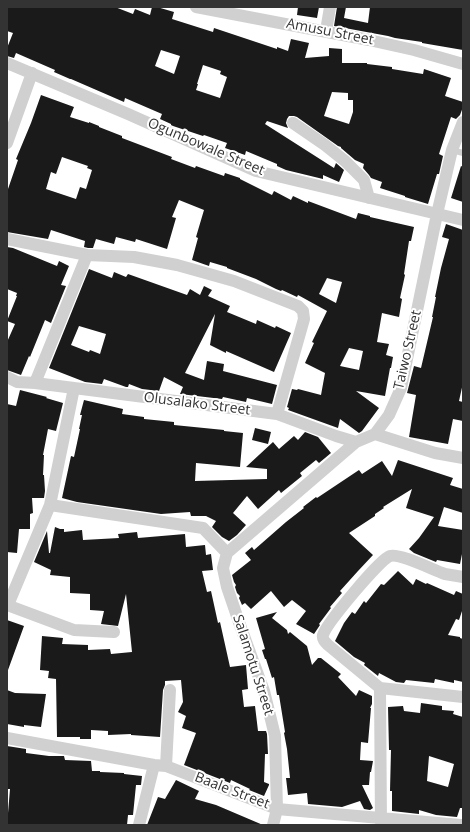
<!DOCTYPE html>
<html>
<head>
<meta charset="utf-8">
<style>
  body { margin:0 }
  #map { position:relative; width:470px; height:832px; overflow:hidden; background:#fff; font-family:"Open Sans",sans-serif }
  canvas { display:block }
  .frame { position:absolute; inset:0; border:8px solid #333; pointer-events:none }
</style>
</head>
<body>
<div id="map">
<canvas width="470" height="832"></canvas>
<div class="frame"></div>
</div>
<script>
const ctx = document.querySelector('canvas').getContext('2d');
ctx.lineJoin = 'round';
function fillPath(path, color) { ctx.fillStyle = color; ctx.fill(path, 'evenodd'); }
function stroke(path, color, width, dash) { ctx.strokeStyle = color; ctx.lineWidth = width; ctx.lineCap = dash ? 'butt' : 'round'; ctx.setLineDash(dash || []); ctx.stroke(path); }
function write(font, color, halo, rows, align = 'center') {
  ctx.font = font + ' "Open Sans",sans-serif'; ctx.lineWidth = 4; ctx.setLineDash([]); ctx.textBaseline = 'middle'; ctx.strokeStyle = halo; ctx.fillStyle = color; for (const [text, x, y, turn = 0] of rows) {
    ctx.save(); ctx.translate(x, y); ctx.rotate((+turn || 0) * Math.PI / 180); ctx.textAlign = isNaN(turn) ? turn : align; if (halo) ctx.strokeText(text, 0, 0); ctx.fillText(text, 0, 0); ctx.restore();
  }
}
fillPath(new Path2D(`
  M7,7H115L133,14L135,9L150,15L152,7H157L174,12L172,19L213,32L214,28L277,49V47L288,51L291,39L309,43L305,58L329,56V48L342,49V63H367V64L392,67V69L423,74L424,69L451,78L445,96L463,102V107L460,115L456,119L451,117L439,154L443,156L439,174H437L428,204L405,197V196L380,188L382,182L371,178L369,175L363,168L364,164L355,160L341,148V147L338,146L297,117L294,116H289L287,119L286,123L288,128L267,121L265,124L334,168L336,163L344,170L339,182L323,175V179L286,170L277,166V164L246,151L245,155L225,148L227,143L204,135L203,136L173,126L171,125V124L160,119L162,114L125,98L124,102L71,79H70L54,72L55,70L16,53L14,58L7,56V48L13,33L7,31ZM161,50L180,56L174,74L155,66ZM203,65L221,71L220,74L227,77L220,98L196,90L198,84H197ZM332,92L348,93V100H353V112L349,124L324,116Z
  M298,7H319L317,18L297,15Z
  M337,7H346L344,18L368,23L370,7H463V50L422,43V42L395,38L388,36L334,26Z
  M41,95L74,107L70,117L89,123V122L99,126V127L122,136V138L172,157L171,159L195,168L196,166L224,176L225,173L240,178V179L272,195L274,191L291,200L293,196L308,203V201L356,219L358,213L370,216V217L414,227L411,241H409L404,274L405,275L400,298L402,299L399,317L382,313L377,342L389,344L386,355L393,357L391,368H390L385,396L356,391L379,408L362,431L359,433L340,419L338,428L288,410L289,408L287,407L292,389L297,390L298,389L321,395L325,373L305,363L314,343L312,342L327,311L298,295L297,297L282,290L281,291L276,289L256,279L227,268V267L210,262L209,266L192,260L198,238L196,237L204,210L179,200L172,217L176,218L167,249L136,239L135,242L116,237L114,244L96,239L93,248H88L84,247L85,241L51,230L48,239L7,232V189H8L18,160L16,159L31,123ZM62,157L88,166L87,168L92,170L86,189L80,187L76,199L46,189L51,172L56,174ZM327,278L342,282L336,303L319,294ZM349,348L363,351L359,370L340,366Z
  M461,166L463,167V202L451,198Z
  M446,224L463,230V383L459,401L463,402V421L453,419L448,444L409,437L416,395L407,393L414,366L421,368L433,317H432L436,297H435L441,268L449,239L442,237Z
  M7,247L13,248L57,266L59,261L69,266L61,285L66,286L51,323L45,320L30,357L29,356L21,375L7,370V342L15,324L7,321L17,296H16L17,293L7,289Z
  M89,269L112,278L114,272L126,277L128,274L187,295L190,289L200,295L204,286L212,290L208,296L230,306L227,312L256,324L257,320L275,328L276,326L291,333L274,372L226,351V353L210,345L215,314L185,373L204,380L207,361L224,364L223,371L277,385L272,404L247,398L246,402L223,397L222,399L180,394L183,387L164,377L159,391L142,389L129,384L128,387H126L104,379L102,384L85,382L49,368ZM79,326L106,334L100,354L90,350L89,352L71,345Z
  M20,390L47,397L46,398L63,403L56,431L48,429L43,455H44L43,475H44L45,491L44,498H32L33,513L30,514V529H19L17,553L7,552V404L16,406Z
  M84,400L123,409L122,414L144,417V419L174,422V425L224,430V431L243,433L240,467L196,463L195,481L267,479V469L246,467L273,442L279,449L294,436L298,440L305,432L318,437L331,453L319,463L316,460L300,473L302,476L281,493L279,490L258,509L247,496L233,513L246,525L237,535L229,541L222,537L212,527L216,521L206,516H191L190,512L161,514L77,502L62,498L71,456L74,457L80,429H79L82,415H80Z
  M255,428L271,432L268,444L252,440Z
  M398,460L453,478L450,485L463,489V513L444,507L438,526L463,530V549L460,564L437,560L436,562L414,553L409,549L419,538L434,517L406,508L412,489L383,507L384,508L375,514V516L349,533L373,555L358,571L340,591L342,593L330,607L331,608L319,624L320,625L314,634L296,624L306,611L292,600L284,607L271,591L251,609L245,603L242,605L239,598L240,596L237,593L235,587L236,585L234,582L232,575L251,560L245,553L252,547L254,550L286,522L304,508L303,507L316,497L317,498L359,470L362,474L382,461L392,476Z
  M55,527L60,529H64V532L82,530L83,540L119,538L118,534L137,532L138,538L185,534L186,547L205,545L206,555L211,554L213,570L202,571L207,592L211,591L218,623L220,622L230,667L246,665L248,689L242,690L244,707L255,706L258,731H266L267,734L268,754H265L264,782L269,784V785L264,796L249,790L250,789L231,780L230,783L184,765L196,733L182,728L186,716L178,712L183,702L181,680L165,681V685L163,690L160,737L131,735V734L108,735V731L91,730V739H80V737H57L56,679L48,678L49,671L40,670L42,636L63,638L62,644L88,645V650L110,649L111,654L132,652L126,594L118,626L101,624L104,611L90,610V594L70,593V577L50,575L51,570L34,562L47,531L49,553H50Z
  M398,571L413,585L416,579L426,584L427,583L454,595L456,591L463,594V608L459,620L456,619L448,635L460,637V638L463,639V682L454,680V683L435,679L434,683L406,680L404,683L396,682L379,673L378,676L364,665L365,663L354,657L335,641L344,623L352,612L355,614L364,601L366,603L381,584L384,585Z
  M277,612L272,618L287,630L288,634L290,632L307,646L312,665L318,658H321L341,674L338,677L356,696L359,690L372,696V704L370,708H371L368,743L361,742L360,760L373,761L371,772H370L369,785H362L373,808L370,810L364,809L360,801L342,807L308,804L307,793L288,795L286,778H290L287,749L284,733L285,732L279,695H277L274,677L272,678L266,659H265L262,650L265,649L256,618Z
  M7,620L24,626L8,670H7Z
  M7,690L15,693L46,694L41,727L24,725V727L7,724Z
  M421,703L442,706V710L454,711L453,714L463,717V808H460L457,817L436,815L419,810V814L392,811V791H390L391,750H389L388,707L403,706L404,711L420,713ZM429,756L454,764L448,787L427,781Z
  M7,746L26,749V753L49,756H64L65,760L91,761L92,771H100V772L124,773V774L142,776L141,785H136L133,815H128L127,825H7L10,789H7Z
  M176,780L199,791L195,799L216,805L263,825H147L158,797L165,799Z`), '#1a1a1a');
stroke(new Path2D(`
  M452,150L463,153`), '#d0d0d0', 6);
stroke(new Path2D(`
  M196,7L369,40L414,50L463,64
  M326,31L330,7
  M7,63L128,114L256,171L463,220
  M293,123L325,145L345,161L364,180L369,198
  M7,143L32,73
  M7,239L87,255L134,257L177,265L234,281L298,306L303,311L304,319L277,414
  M7,377L17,382L35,383L277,414L336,436L356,442
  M35,383L87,255
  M375,434L435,453L463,458
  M50,505L203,528L227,553
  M227,553L356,442L375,434L389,415L401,388L437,214L452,150L463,122
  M227,553L223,568L227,587L240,625L264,691L275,736L277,809L273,825
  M463,577C457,576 451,575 445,574C433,570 400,553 390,556C380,559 326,624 323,635C322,639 325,642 328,645L380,688L463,697
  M7,605L74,630L114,632
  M8,605L50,505L74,388
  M380,688L381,825
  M7,738L154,765L166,766L277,809L461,825
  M166,766L170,690
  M139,825L154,765`), '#d0d0d0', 12);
write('14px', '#333', '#fff', [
  ["Amusu Street",330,32,11],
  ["Ogunbowale Street",206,147,23],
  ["Taiwo Street",408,350,-77],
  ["Olusalako Street",197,404,7],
  ["Salamotu Street",253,665,72],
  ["Baale Street",232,791,21]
]);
</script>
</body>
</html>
